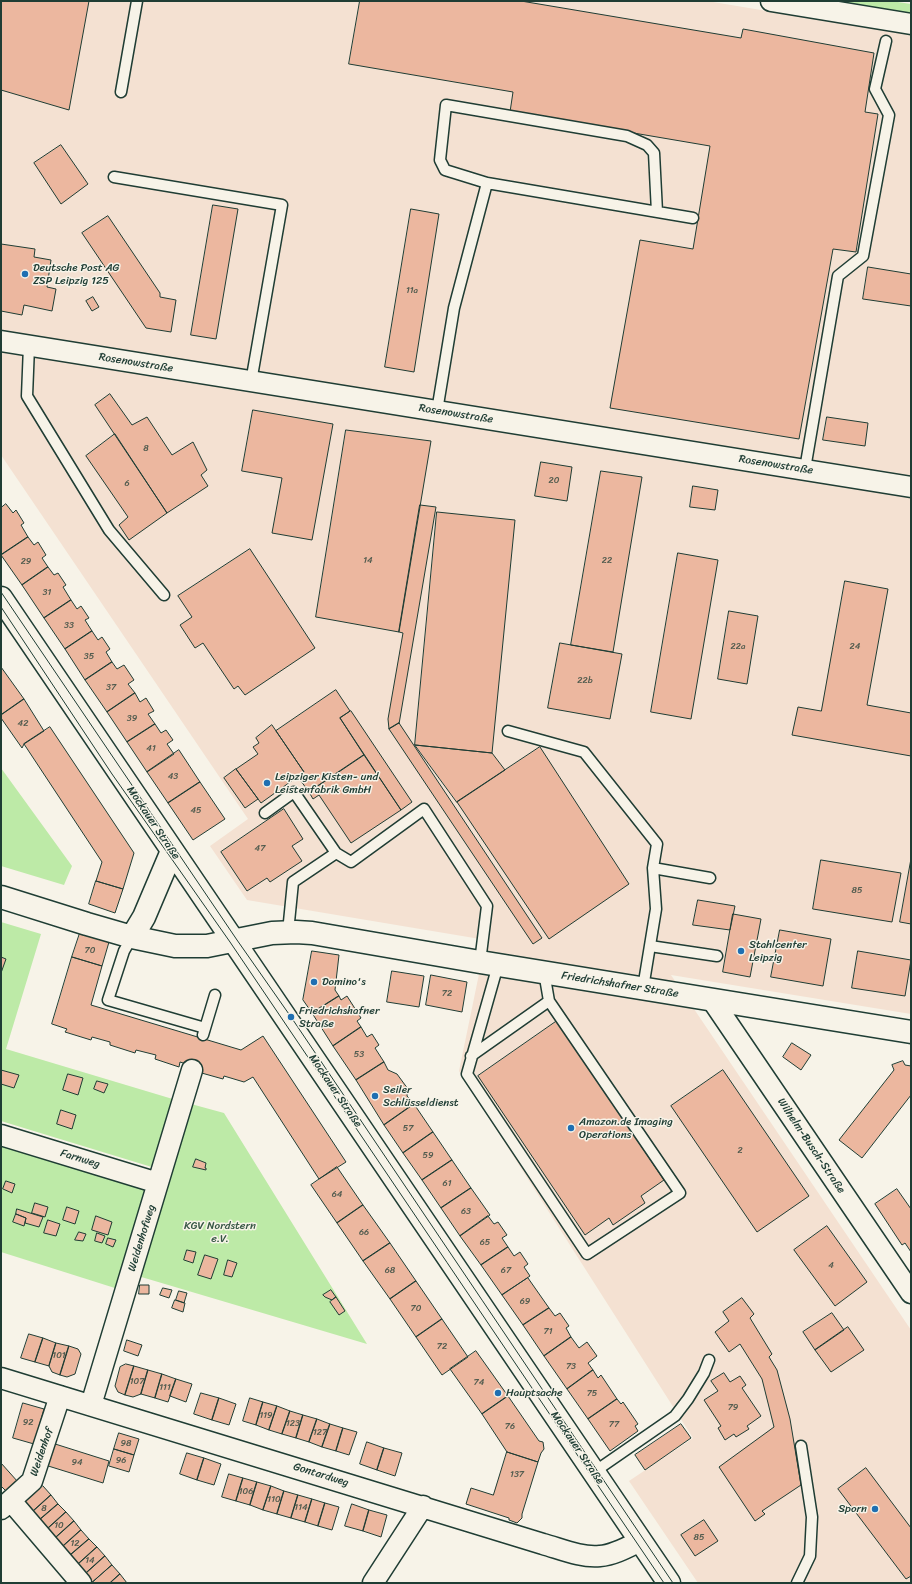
<!DOCTYPE html>
<html>
<head>
<meta charset="utf-8">
<style>
  body { margin:0 }
  #map { position:relative; width:912px; height:1584px; overflow:hidden; background:#f7f3e8; font-family:Sriracha,sans-serif }
  canvas { display:block }
  .frame { position:absolute; inset:0; border:2px solid #1f3d34; pointer-events:none }
</style>
</head>
<body>
<div id="map">
<canvas width="912" height="1584"></canvas>
<div class="frame"></div>
</div>
<script>
const ctx = document.querySelector('canvas').getContext('2d');
ctx.lineJoin = 'round';
function fillPath(path, color) { ctx.fillStyle = color; ctx.fill(path, 'evenodd'); }
function stroke(path, color, width, dash) { ctx.strokeStyle = color; ctx.lineWidth = width; ctx.lineCap = dash ? 'butt' : 'round'; ctx.setLineDash(dash || []); ctx.stroke(path); }
function write(font, color, halo, rows, align = 'center') {
  ctx.font = font + ' Sriracha,sans-serif'; ctx.lineWidth = 3; ctx.setLineDash([]); ctx.textBaseline = 'middle'; ctx.strokeStyle = halo; ctx.fillStyle = color; for (const [text, x, y, turn = 0] of rows) {
    ctx.save(); ctx.translate(x, y); ctx.rotate((+turn || 0) * Math.PI / 180); ctx.textAlign = isNaN(turn) ? turn : align; if (halo) ctx.strokeText(text, 0, 0); ctx.fillText(text, 0, 0); ctx.restore();
  }
}
fillPath(new Path2D(`
  M1,1H707L911,35V1014L671,975L911,1330V1583H698L629,1481L693,1438L459,1071L486,940L247,900L210,846L248,819L1,455Z`), '#f4e1d2');
fillPath(new Path2D(`
  M827,1H891L911,4V15Z
  M1,768L72,866L64,885L1,866Z
  M1,922L41,934L6,1049L176,1100L155,1168L1,1121Z
  M191,1104L224,1113L367,1344L138,1276Z
  M1,1144L149,1188L118,1289L1,1252Z`), '#bdeaa7');
const building = new Path2D(`
  M1,1H89L69,110L1,90Z
  M360,1H521L741,38L743,29L874,53L865,112L878,114L856,252L833,249L799,439L610,408L640,240L693,249L710,146L510,112L513,92L349,64Z
  M61,145L88,184L61,204L34,163Z
  M213,205L238,209L216,339L191,335Z
  M411,209L439,214L414,372L385,367Z
  M108,216L160,293V297L176,300L171,332L146,328L82,233Z
  M1,244L35,249L34,257L51,260L47,287L56,289L52,311L24,305L22,315L1,311Z
  M868,267L911,274V306L863,299Z
  M93,297L99,307L92,311L86,301Z
  M110,394L132,425L147,417L172,455L193,442L207,470L201,475L208,486L167,513L95,405Z
  M253,410L333,424L312,540L272,533L282,478L242,471Z
  M827,417L868,423L865,446L823,440Z
  M346,430L431,441L399,632L316,617Z
  M115,434L167,513L129,540L119,525L128,517L86,456Z
  M541,462L572,467L567,501L535,496Z
  M601,471L642,477L613,652L571,645Z
  M693,486L718,490L715,510L690,507Z
  M6,504L13,513L16,510L24,523L21,525L28,537L1,555V508Z
  M420,505L436,507L399,724V723L389,729L388,719L403,633L399,632Z
  M437,512L515,520L492,753L415,745Z
  M28,537L34,545L38,542L46,555L42,558L48,567L22,585L1,555Z
  M250,549L315,648L245,695L238,686L234,689L203,643L195,648L180,625L192,617L178,596Z
  M678,553L718,560L691,719L651,712Z
  M48,567L54,575L58,573L66,585L63,587L71,600L44,618L22,585Z
  M845,581L888,589L867,705L911,713V756L792,735L798,707L821,711Z
  M71,600L77,609L81,606L89,618L85,620L92,631L65,649L44,618Z
  M729,611L758,616L747,684L718,679Z
  M92,631L98,640L102,637L110,649L106,652L112,662L85,680L65,649Z
  M560,643L622,654L610,719L548,708Z
  M112,662L117,669L124,665L134,680L128,684L135,693L107,712L85,680Z
  M1,667L24,699L1,715Z
  M336,690L350,711L340,718L364,755L309,792L298,777L304,772L276,731Z
  M135,693L140,702L146,698L154,711L148,714L155,724L127,742L107,712Z
  M24,699L44,731L24,744L22,748L1,718V715Z
  M351,711L412,802L401,810L340,718Z
  M399,723L542,938L533,944L389,729Z
  M155,724L161,733L166,730L173,740L167,744L174,754L147,772L127,742Z
  M272,725L304,772L261,803L236,769L258,754L253,747L259,743L256,738Z
  M50,727L134,853L123,889L96,881L102,862L24,744Z
  M415,745L492,753L505,770L457,802Z
  M540,747L629,884L549,939L457,802Z
  M179,750L200,782L168,803L147,772Z
  M364,755L401,810L351,843L319,795L313,799L309,792Z
  M236,769L258,799L245,808L224,778Z
  M200,782L225,819L193,840L168,803Z
  M284,809L303,839L292,846L302,861L270,882L267,878L247,891L221,852Z
  M911,859V924L900,922Z
  M821,860L901,873L892,922L813,909Z
  M96,881L123,889L115,913L89,904Z
  M698,900L735,906L730,930L693,925Z
  M733,914L761,919L750,977L723,972Z
  M780,930L831,939L823,986L771,977Z
  M80,933L109,942L102,966L72,957Z
  M312,951L339,955L335,990L339,996L312,1013L303,1000Z
  M858,951L911,960L905,996L852,988Z
  M1,957L6,959L1,973Z
  M72,957L102,966L91,1005L241,1050L263,1036L346,1162L319,1179L253,1077L244,1082L224,1076L223,1079L198,1072L199,1068L180,1062L179,1067L155,1059L156,1055L136,1050L135,1053L110,1045V1042L92,1037L91,1040L65,1032L67,1029L52,1024Z
  M392,971L424,976L419,1007L387,1002Z
  M431,975L467,982L462,1012L426,1005Z
  M339,996L341,1000L347,996L361,1018L357,1021L361,1027L333,1046L312,1013Z
  M557,1021L664,1180L641,1196L645,1203L613,1225L609,1218L585,1235L478,1076Z
  M361,1027L367,1037L372,1034L379,1045L375,1048L384,1062L356,1080L333,1046Z
  M792,1043L811,1055L801,1070L783,1057Z
  M903,1061L905,1065L911,1066V1095L862,1158L839,1140L894,1070L892,1065Z
  M384,1062L388,1070L397,1074L408,1089L407,1096L414,1104L384,1125L356,1080Z
  M1,1070L19,1075L14,1088L1,1084Z
  M723,1070L809,1196L757,1232L671,1106Z
  M68,1074L83,1078L78,1095L63,1090Z
  M97,1081L108,1084L104,1093L94,1089Z
  M414,1104L433,1132L403,1153L384,1125Z
  M61,1110L76,1115L72,1129L57,1124Z
  M433,1132L452,1160L422,1180L403,1153Z
  M196,1159L206,1163L205,1168H206V1170L193,1167Z
  M452,1160L471,1188L441,1208L422,1180Z
  M337,1167L363,1205L337,1223L311,1185Z
  M6,1181L15,1184L12,1193L3,1189Z
  M471,1188L490,1215L460,1236L441,1208Z
  M897,1189L911,1209V1252L905,1243L902,1245L875,1204Z
  M35,1203L48,1207L45,1217L32,1213Z
  M363,1205L390,1243L363,1261L337,1223Z
  M67,1207L79,1211L75,1224L63,1220Z
  M17,1209L43,1217L39,1227L25,1223L26,1218L16,1214Z
  M16,1214L26,1218L24,1226L13,1222Z
  M96,1216L112,1222L108,1235L92,1230Z
  M488,1216L494,1224L498,1222L507,1235L502,1238L508,1247L481,1265L460,1236Z
  M48,1220L60,1224L56,1236L44,1233Z
  M827,1226L867,1282L835,1306L794,1250Z
  M79,1232L86,1234L83,1241L75,1240Z
  M97,1233L105,1236L102,1243L95,1241Z
  M108,1238L116,1240L113,1247L106,1244Z
  M390,1243L416,1281L390,1299L363,1261Z
  M508,1247L514,1256L520,1252L528,1264L524,1267L530,1276L502,1295L481,1265Z
  M187,1250L196,1252L193,1263L184,1260Z
  M205,1255L218,1259L211,1279L198,1275Z
  M228,1260L237,1263L232,1277L224,1275Z
  M528,1278L549,1308L523,1325L502,1295Z
  M416,1281L442,1319L416,1337L390,1299Z
  M140,1285H149V1294H139Z
  M163,1288L172,1290L169,1298L160,1295Z
  M331,1290L336,1297L332,1300L325,1297L323,1295Z
  M179,1291L187,1293L184,1303L176,1300Z
  M336,1297L345,1311L339,1315L330,1302Z
  M742,1298L754,1314L750,1318L772,1354L769,1357L777,1370L790,1419L801,1485L762,1511L765,1514L755,1521L719,1467L774,1427L762,1379L740,1344L729,1352L715,1332L729,1321L723,1312Z
  M175,1300L185,1303L183,1312L172,1308Z
  M549,1308L555,1316L560,1313L569,1326L566,1328L571,1337L544,1356L523,1325Z
  M832,1313L844,1330L815,1350L803,1332Z
  M442,1319L468,1357L442,1375L416,1337Z
  M848,1327L864,1350L831,1372L815,1350Z
  M29,1334L43,1338L35,1362L21,1358Z
  M571,1337L579,1348L587,1342L597,1356L588,1363L593,1370L567,1389L544,1356Z
  M43,1338L56,1343L49,1366L35,1362Z
  M127,1340L142,1345L138,1356L124,1351Z
  M56,1343L69,1346L60,1375L52,1372L49,1366Z
  M69,1346L78,1349L81,1354L75,1374L67,1377L60,1375Z
  M476,1351L508,1396L482,1414L450,1369Z
  M126,1364L134,1366L125,1395L118,1392L115,1386L120,1367Z
  M134,1366L148,1370L141,1394L133,1397L125,1395Z
  M148,1370L162,1374L155,1398L141,1394Z
  M593,1370L598,1378L601,1375L617,1399L588,1419L567,1389Z
  M724,1373L730,1382L740,1376L746,1385L742,1388L761,1416L747,1426L749,1429L736,1437L734,1434L725,1440L718,1428L721,1426L704,1400L718,1391L711,1381Z
  M162,1374L176,1379L168,1402L155,1398Z
  M176,1379L192,1384L186,1402L170,1396Z
  M201,1393L219,1398L212,1420L194,1414Z
  M508,1396L539,1441L543,1442L544,1449L541,1453L538,1462L507,1452L482,1414Z
  M219,1398L236,1404L229,1425L212,1420Z
  M250,1398L263,1402L256,1425L243,1421Z
  M617,1399L621,1404L623,1402L638,1424L635,1426L638,1431L610,1451L588,1419Z
  M263,1402L277,1406L269,1430L256,1425Z
  M23,1403L44,1409L34,1444L13,1438Z
  M277,1406L290,1411L282,1434L269,1430Z
  M290,1411L303,1415L296,1438L282,1434Z
  M303,1415L317,1419L309,1442L296,1438Z
  M317,1419L330,1424L322,1447L309,1442Z
  M330,1424L343,1428L336,1451L322,1447Z
  M681,1424L691,1438L645,1470L635,1455Z
  M343,1428L357,1432L349,1455L336,1451Z
  M119,1433L139,1439L134,1455L114,1449Z
  M367,1442L384,1448L377,1470L360,1464Z
  M52,1443L109,1461L103,1483L45,1465Z
  M384,1448L402,1453L395,1476L377,1470Z
  M114,1449L134,1455L129,1472L109,1466Z
  M507,1452L538,1462L522,1514V1518L517,1523L509,1520V1518L466,1504L471,1488L493,1495Z
  M187,1453L204,1458L197,1480L180,1474Z
  M204,1458L221,1464L214,1485L197,1480Z
  M1,1463L18,1482L7,1492L1,1486Z
  M866,1468L911,1528V1576L906,1579L838,1489Z
  M229,1474L243,1478L236,1501L222,1497Z
  M243,1478L257,1482L250,1505L236,1501Z
  M257,1482L271,1486L263,1510L250,1505Z
  M43,1486L51,1495L30,1514L22,1505Z
  M271,1486L284,1491L277,1514L263,1510Z
  M284,1491L298,1495L291,1518L277,1514Z
  M51,1495L58,1504L37,1522L30,1514Z
  M298,1495L312,1499L305,1522L291,1518Z
  M312,1499L325,1503L318,1526L305,1522Z
  M325,1503L339,1507L332,1530L318,1526Z
  M58,1504L66,1512L45,1531L37,1522Z
  M352,1504L369,1510L363,1531L345,1526Z
  M369,1510L387,1515L381,1537L363,1531Z
  M66,1512L74,1521L53,1540L45,1531Z
  M704,1520L718,1541L695,1556L681,1535Z
  M74,1521L81,1530L61,1548L53,1540Z
  M81,1530L89,1539L68,1557L61,1548Z
  M89,1539L97,1547L76,1566L68,1557Z
  M97,1547L105,1556L84,1575L76,1566Z
  M105,1556L112,1565L91,1583L84,1575Z
  M112,1565L120,1574L110,1583H92Z
  M120,1574L127,1583H110Z`);
fillPath(building, '#ecb79f');
stroke(building, '#1f3d34', 1);
const service = new Path2D(`
  M121,92L137,1
  M114,177L282,205L251,382
  M487,183L693,218
  M29,346L27,396L109,530L164,595
  M437,411L454,308L487,183L445,170L440,160L446,105L627,136L647,145L654,153L657,212
  M805,469L838,276L863,256L865,245L889,115L875,89L886,41
  M508,731L584,752L657,844L653,868L656,909L643,988
  M265,813L294,792L336,853L293,882L288,932
  M336,853L351,862L424,809L487,906L480,962
  M653,868L710,878
  M132,937L124,951L108,1000L205,1028
  M650,946L717,956
  M498,965L467,1074L587,1254L680,1193L549,1001L544,972
  M203,1035L215,995
  M471,1056L549,1001
  M594,1472L675,1416L688,1399L704,1373L709,1360
  M797,1583L810,1556L812,1517L801,1446`);
const minor = new Path2D(`
  M771,1L911,24
  M1,341L911,487
  M712,1000L911,1293
  M1,1135L158,1183
  M1,1378L543,1544C561,1549 581,1558 600,1556C614,1555 628,1547 640,1541
  M91,1405L192,1070
  M11,1501L81,1583
  M1,1509L32,1481L60,1396
  M373,1583L423,1506`);
const secondary = new Path2D(`
  M1,598L669,1583
  M1,897L87,924L132,937L175,946H207L272,933L296,932L312,933L480,962L911,1032
  M132,937L144,917L172,851`);
stroke(service, '#1f3d34', 13);
stroke(minor, '#1f3d34', 23);
stroke(secondary, '#1f3d34', 25);
stroke(service, '#f7f3e8', 10);
stroke(minor, '#f7f3e8', 20);
stroke(secondary, '#f7f3e8', 22);
stroke(new Path2D(`
  M1,592L237,940L291,1017L673,1583
  M1,607L112,774L230,942L664,1583`), '#1f3d34', 1);
for (const [x, y, r, color] of [
  [25,274,4,"#1f6fb2"],
  [267,783,4,"#1f6fb2"],
  [741,951,4,"#1f6fb2"],
  [314,982,4,"#1f6fb2"],
  [291,1017,4,"#1f6fb2"],
  [375,1096,4,"#1f6fb2"],
  [571,1128,4,"#1f6fb2"],
  [498,1393,4,"#1f6fb2"],
  [875,1509,4,"#1f6fb2"]
]) { const dot = new Path2D(); dot.arc(x, y, r, 0, 2 * Math.PI); ctx.fillStyle = color; ctx.fill(dot); stroke(dot, '#f7f3e8', 1.5); }
write('9px', '#525c4f', null, [
  ["11a",412,291],
  ["8",146,449],
  ["20",554,481],
  ["6",127,484],
  ["14",368,561],
  ["22",607,561],
  ["29",26,562],
  ["31",47,593],
  ["33",69,626],
  ["22a",738,647],
  ["24",855,647],
  ["35",89,657],
  ["22b",585,681],
  ["37",111,688],
  ["39",132,719],
  ["42",23,724],
  ["41",151,749],
  ["43",173,777],
  ["45",196,811],
  ["47",260,849],
  ["85",857,891],
  ["70",90,951],
  ["72",447,994],
  ["53",359,1055],
  ["57",408,1129],
  ["2",740,1151],
  ["59",428,1156],
  ["61",447,1184],
  ["64",337,1195],
  ["63",466,1212],
  ["66",364,1233],
  ["65",485,1243],
  ["4",831,1266],
  ["68",390,1271],
  ["67",506,1271],
  ["69",525,1302],
  ["70",416,1309],
  ["71",548,1332],
  ["72",442,1347],
  ["101",59,1356],
  ["73",571,1367],
  ["107",137,1382],
  ["74",479,1383],
  ["111",165,1388],
  ["75",592,1394],
  ["79",733,1408],
  ["119",266,1416],
  ["92",28,1423],
  ["123",293,1424],
  ["77",614,1425],
  ["76",510,1427],
  ["127",320,1433],
  ["98",126,1444],
  ["96",121,1461],
  ["94",77,1463],
  ["137",517,1475],
  ["106",246,1492],
  ["110",274,1500],
  ["114",301,1508],
  ["8",44,1509],
  ["10",59,1526],
  ["85",699,1538],
  ["12",75,1544],
  ["14",90,1561]
]);
write('11px', '#1f3d34', '#f7f3e8', [
  ["Deutsche Post AG",33,268],
  ["ZSP Leipzig 125",33,281],
  ["Leipziger Kisten- und",275,777],
  ["Leistenfabrik GmbH",275,790],
  ["Stahlcenter",749,945],
  ["Leipzig",749,958],
  ["Domino's",322,982],
  ["Friedrichshafner",299,1011],
  ["Straße",299,1024],
  ["Seiler",383,1090],
  ["Schlüsseldienst",383,1103],
  ["Amazon.de Imaging",579,1122],
  ["Operations",579,1135],
  ["Hauptsache",506,1393],
  ["Sporn",867,1509,"right"]
], 'left');
write('11px', '#1f3d34', '#f7f3e8', [
  ["Rosenowstraße",136,363,9],
  ["Rosenowstraße",456,414,9],
  ["Rosenowstraße",776,465,9],
  ["Mockauer Straße",153,823,56],
  ["Friedrichshafner Straße",620,985,9],
  ["Mockauer Straße",335,1091,56],
  ["Wilhelm-Busch-Straße",811,1146,56],
  ["Farnweg",80,1159,17],
  ["Weidenhofweg",142,1238,-73],
  ["Mockauer Straße",577,1448,56],
  ["Weidenhof",42,1452,-71],
  ["Gontardweg",321,1475,17]
]);
write('11px', '#375745', '#f7f3e8', [
  ["KGV Nordstern",220,1226],
  ["e.V.",220,1239]
]);
</script>
</body>
</html>
